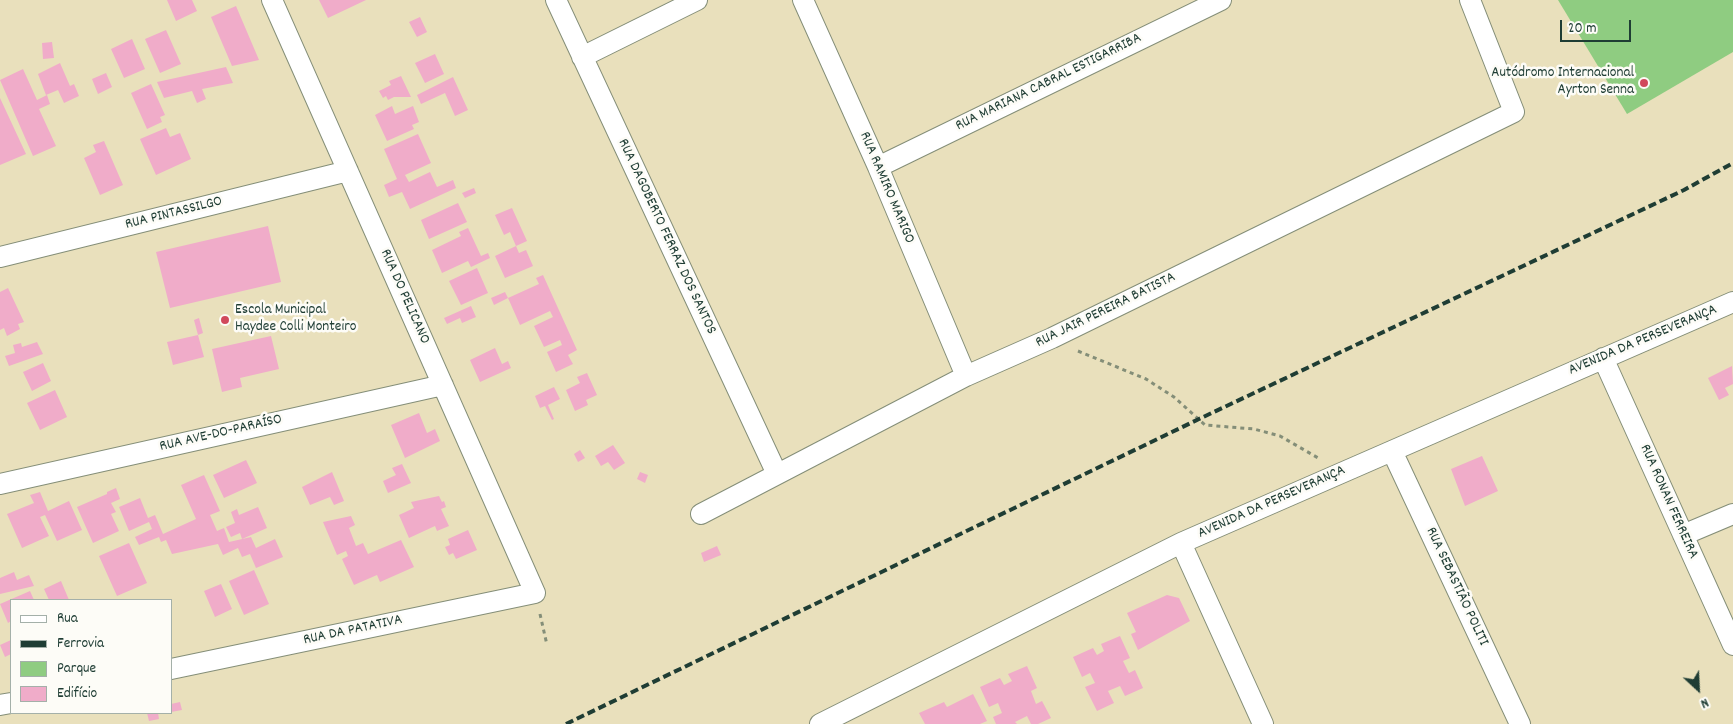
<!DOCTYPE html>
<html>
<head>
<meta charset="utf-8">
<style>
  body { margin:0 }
  #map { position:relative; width:1733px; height:724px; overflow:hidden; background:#e9e0bc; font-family:Dekko,sans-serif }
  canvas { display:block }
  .legend { position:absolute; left:10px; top:599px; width:162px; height:115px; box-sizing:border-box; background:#fdfcf7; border:1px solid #a4b0a9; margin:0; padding:6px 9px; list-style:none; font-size:15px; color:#1f3d34 }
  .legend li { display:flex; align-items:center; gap:10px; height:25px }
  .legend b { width:25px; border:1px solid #a4b0a9 }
  .north { position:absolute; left:1673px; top:664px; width:50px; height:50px; -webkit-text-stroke:4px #fdfcf7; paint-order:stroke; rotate:155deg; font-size:14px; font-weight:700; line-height:20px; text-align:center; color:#1f3d34 }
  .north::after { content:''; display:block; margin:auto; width:18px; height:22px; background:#1f3d34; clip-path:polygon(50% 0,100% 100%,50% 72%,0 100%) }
  .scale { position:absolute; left:1560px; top:20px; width:71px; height:22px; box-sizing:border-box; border:2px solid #1f3d34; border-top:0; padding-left:6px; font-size:15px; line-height:18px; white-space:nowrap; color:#1f3d34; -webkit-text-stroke:4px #fdfcf7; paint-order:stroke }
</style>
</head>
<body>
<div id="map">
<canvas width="1733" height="724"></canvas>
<ul class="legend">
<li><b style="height:6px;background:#fff"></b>Rua</li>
<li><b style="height:6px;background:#1f3d34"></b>Ferrovia</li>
<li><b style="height:14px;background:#8fcc81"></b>Parque</li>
<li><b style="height:14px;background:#f0acc9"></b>Edifício</li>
</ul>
<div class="north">N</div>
<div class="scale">20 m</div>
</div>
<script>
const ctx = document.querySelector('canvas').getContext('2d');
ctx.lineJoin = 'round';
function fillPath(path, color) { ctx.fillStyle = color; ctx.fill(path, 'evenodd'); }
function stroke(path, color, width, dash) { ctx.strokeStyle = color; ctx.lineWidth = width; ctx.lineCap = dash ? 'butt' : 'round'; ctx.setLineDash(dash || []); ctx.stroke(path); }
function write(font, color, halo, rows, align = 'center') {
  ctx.font = font + ' Dekko,sans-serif'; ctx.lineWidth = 5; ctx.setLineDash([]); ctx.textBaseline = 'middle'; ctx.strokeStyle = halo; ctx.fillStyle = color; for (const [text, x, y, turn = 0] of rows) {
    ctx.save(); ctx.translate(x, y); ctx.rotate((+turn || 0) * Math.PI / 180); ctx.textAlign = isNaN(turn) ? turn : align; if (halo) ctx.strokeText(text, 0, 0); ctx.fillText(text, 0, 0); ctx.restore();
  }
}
fillPath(new Path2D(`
  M1558,0H1733V52L1627,114Z`), '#8fcc81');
fillPath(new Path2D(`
  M167,0H192L197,11L176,21Z
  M319,0H366L328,18Z
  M236,6L259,60L232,66L211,17Z
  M420,17L427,32L417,37L409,22Z
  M166,30L181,64L160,73L145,39Z
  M132,39L145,69L124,78L111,49Z
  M52,42L54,58L43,59L42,43Z
  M435,54L444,74L425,83L415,63Z
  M60,63L70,86L74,84L79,96L64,103L58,90L46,95L38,74Z
  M226,67L233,83L202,89L206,99L197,103L192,91L164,98L157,82Z
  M23,69L37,100L47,95L50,104L39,109L56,146L33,156L0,80Z
  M106,73L112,87L98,94L92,79Z
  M401,76L411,97H394L388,100L386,96L383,98L379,91L391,85L389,81Z
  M453,77L468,110L455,116L445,93L421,104L417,95Z
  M151,84L165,115L160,117L162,122L147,129L131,93Z
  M0,98L26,154L0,165Z
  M392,106L395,114L413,106L419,122L412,125L414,129L387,141L375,115Z
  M166,128L170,137L180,133L191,159L156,175L140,139Z
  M418,134L431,163L405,175L409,182L430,172L437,187L453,180L456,188L410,209L402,192L389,197L384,185L397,179L384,149Z
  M104,141L123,185L100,195L84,158L96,152L93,145Z
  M474,188L476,193L465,198L462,193Z
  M458,203L467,222L429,239L421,220Z
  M512,208L527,241L516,246L510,232L504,235L495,215Z
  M268,226L281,282L170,308L156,252Z
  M468,228L481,256L488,253L490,258L471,267L468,261L442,273L432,250L461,236L459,232Z
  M516,246L519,253L526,250L533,266L505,278L495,256Z
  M477,268L488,293L461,305L449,281Z
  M543,275L577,350L568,355L573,364L556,372L547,352L562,345L560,340L544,347L534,326L553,317L550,311L520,325L508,298L539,284L536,278Z
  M8,288L24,322L18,324L20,329L7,336L4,328L0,330V292Z
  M505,292L508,298L494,305L491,298Z
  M471,306L476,317L462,323L460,318L447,324L444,318Z
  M199,318L203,333L198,335L194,320Z
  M198,335L204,357L173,365L167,342Z
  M271,336L279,369L240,378L242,387L222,392L212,349Z
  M37,342L43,354L9,366L5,356L15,353L13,345L21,343L22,347Z
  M495,348L502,364L508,361L511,368L480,382L470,360Z
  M43,363L51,381L32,391L23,372Z
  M1732,366L1733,384L1725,388L1729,395L1719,400L1708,378Z
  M587,373L597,395L586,400L588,405L575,411L566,390L580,383L577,377Z
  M554,387L560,399L548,405L554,419L552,420L545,406L540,408L535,396Z
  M55,390L67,417L40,430L27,403Z
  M419,413L427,433L435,429L440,441L405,458L391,425Z
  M613,445L625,463L614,470L608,462L601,466L595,456Z
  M580,450L585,458L578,462L574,454Z
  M1482,456L1498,491L1465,506L1451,469Z
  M246,460L257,483L224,498L213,475Z
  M402,464L411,483L388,493L383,481L396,475L392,468Z
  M332,472L344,501L334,505L330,497L310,505L302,487Z
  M640,472L648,475L645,483L637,479Z
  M204,475L220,511L210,515L217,531L224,528L229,542L251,537L256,548L275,539L283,557L256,568L250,554L242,557L238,548L223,555L218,544L172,554L166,540L161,542L159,537L139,545L135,537L152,529L149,522L129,531L119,507L140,498L148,518L155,515L163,534L196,519L181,485Z
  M116,488L120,499L111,503L116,512L111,514L119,531L93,543L77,507L107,494V492Z
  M40,492L48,511L69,501L82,530L57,541L45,515L40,517L49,536L22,548L7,514L34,503L30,495Z
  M439,496L442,502L444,501L446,507L441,509L449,526L437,531L435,526L409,538L399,515L414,508L411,502Z
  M258,507L267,528L242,539L240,533L231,537L226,527L235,523L231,512L237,509L239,515Z
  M351,516L355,525L349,528L356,546L363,543L368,554L401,540L414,567L380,582L377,575L354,585L342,559L348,556L346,551L337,555L323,522Z
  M468,530L477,550L456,559L453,553L449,555L445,547L450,545L448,539Z
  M129,543L147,583L117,596L99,556Z
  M717,546L721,555L704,562L701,553Z
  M254,570L269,604L244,615L229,581Z
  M14,572L17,580L29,575L34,586L0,594V578Z
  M61,581L69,600H49L44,589Z
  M221,584L232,609L215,617L204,591Z
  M30,591L34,600H11V621L8,623L0,604Z
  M1167,595L1179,598L1190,621L1138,650L1131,634L1136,632L1127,613Z
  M1120,636L1130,658L1123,661L1129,673L1135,670L1143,688L1125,696L1120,686L1108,691L1114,703L1097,711L1085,687L1095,683L1090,673L1082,677L1073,657L1093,648L1097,655L1104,651L1101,644Z
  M11,640V654L5,657L0,645Z
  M1027,666L1037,688L1031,691L1036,704L1042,701L1051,718L1038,724H1031L1027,716L1015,722L1017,724H996L993,717L1002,713L998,703L989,707L980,687L1000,678L1004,685L1012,681L1008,674Z
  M973,694L987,721L980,724H925L919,713L944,702L947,707Z
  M180,702L182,710L171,712V704Z
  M147,713H158L159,719L149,721Z`), '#f0acc9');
const street = new Path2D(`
  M556,0L777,474
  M803,0L878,167L966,376
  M582,57L697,0
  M878,167L1221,0
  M0,257L348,171
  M1603,358L1733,645
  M1392,451L1520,724
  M0,484L443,385
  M701,514L966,376L1052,338L1514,112L1470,0
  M1683,535L1733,514
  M1181,543L1263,724
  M171,669L535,593L272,0
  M0,705L11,703
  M820,724L1181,543L1733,302`);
stroke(street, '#848e78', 22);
stroke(new Path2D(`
  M1078,351L1146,379L1174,397L1205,425L1254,429L1280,436L1320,459
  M540,614L547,645`), '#848e78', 3, [4, 4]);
stroke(street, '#fff', 20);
stroke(new Path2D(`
  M566,724L1199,419L1684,190L1733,163`), '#1f3d34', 4, [8, 4]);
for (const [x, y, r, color] of [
  [1644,83,5,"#d1495b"],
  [225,320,5,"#d1495b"]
]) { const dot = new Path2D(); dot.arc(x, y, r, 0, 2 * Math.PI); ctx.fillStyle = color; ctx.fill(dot); stroke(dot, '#fdfcf7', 2); }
write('15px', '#1f3d34', '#fdfcf7', [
  ["Autódromo Internacional",1634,74],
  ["Ayrton Senna",1634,91],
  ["Escola Municipal",235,311,"left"],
  ["Haydee Colli Monteiro",235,328,"left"]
], 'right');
write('15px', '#1f3d34', '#fdfcf7', [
  ["RUA MARIANA CABRAL ESTIGARRIBA",1049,83,-26],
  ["RUA RAMIRO MARIGO",886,188,67],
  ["RUA PINTASSILGO",174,214,-14],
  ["RUA DAGOBERTO FERRAZ DOS SANTOS",666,237,65],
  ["RUA DO PELICANO",404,297,66],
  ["RUA JAIR PEREIRA BATISTA",1106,311,-26],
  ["AVENIDA DA PERSEVERANÇA",1643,341,-23],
  ["RUA AVE-DO-PARAÍSO",221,434,-13],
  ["RUA RONAN FERREIRA",1668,502,66],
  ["AVENIDA DA PERSEVERANÇA",1272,503,-24],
  ["RUA SEBASTIÃO POLITI",1456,587,65],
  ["RUA DA PATATIVA",353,631,-12]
]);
</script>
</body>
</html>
